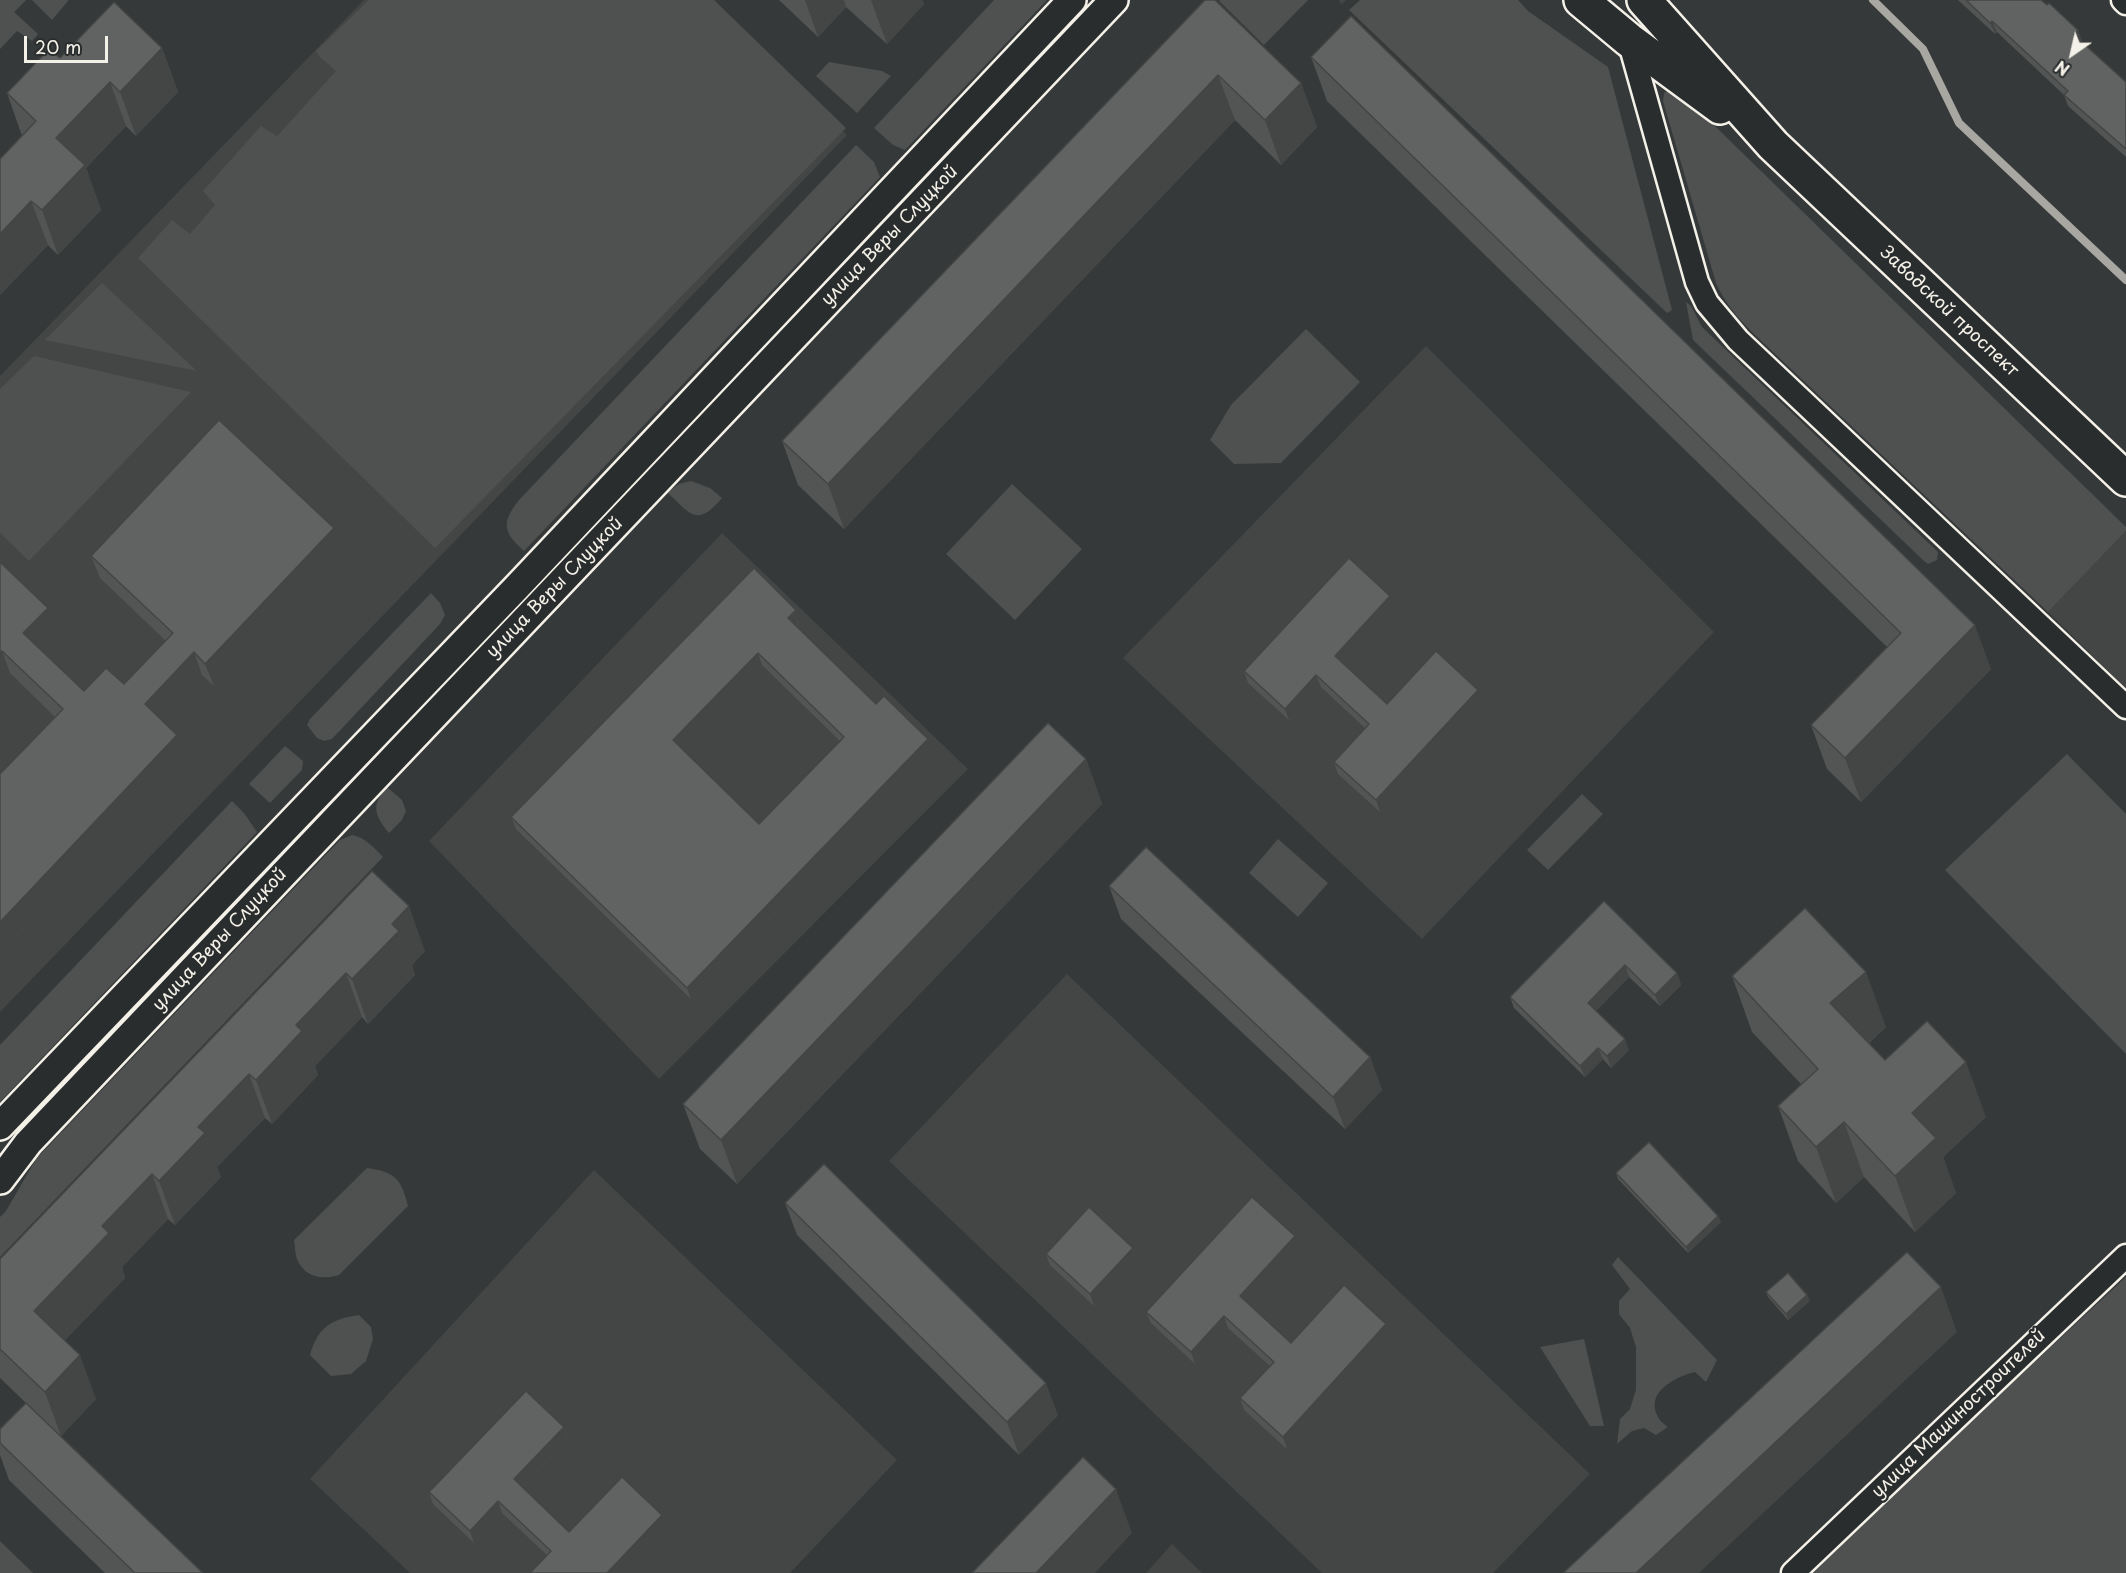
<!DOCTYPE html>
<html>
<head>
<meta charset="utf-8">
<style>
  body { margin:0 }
  #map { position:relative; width:2126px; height:1573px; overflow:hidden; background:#363939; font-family:"Playpen Sans",sans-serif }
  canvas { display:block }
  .north { position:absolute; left:2042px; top:24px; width:60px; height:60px; -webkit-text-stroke:4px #2a2d2e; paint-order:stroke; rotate:214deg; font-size:16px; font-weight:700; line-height:24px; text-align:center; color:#f4f1e8 }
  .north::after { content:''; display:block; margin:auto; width:21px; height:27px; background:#f4f1e8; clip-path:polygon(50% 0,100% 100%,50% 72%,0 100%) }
  .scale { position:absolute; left:24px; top:36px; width:84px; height:27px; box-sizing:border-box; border:3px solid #f4f1e8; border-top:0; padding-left:8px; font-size:18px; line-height:21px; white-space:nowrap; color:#f4f1e8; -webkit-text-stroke:4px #2a2d2e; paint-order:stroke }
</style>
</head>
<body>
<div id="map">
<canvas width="2126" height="1573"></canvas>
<div class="north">N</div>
<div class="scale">20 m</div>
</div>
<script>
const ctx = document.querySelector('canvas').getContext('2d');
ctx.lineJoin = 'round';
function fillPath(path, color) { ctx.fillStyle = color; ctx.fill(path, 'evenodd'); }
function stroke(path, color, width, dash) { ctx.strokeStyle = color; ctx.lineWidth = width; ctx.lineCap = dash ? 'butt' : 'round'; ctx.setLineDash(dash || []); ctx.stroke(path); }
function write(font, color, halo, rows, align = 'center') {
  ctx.font = font + ' "Playpen Sans",sans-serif'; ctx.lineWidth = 4.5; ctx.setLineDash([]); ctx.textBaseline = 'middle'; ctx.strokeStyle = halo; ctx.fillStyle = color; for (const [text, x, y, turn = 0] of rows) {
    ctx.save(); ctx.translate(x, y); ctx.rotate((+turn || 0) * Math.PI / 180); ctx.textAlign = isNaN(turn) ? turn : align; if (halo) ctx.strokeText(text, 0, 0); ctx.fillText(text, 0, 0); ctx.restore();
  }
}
fillPath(new Path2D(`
  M364,0H707L847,135L0,1012V376Z
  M1426,346L1714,632L1422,939L1123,658Z
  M2126,531V689L2048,612Z
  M722,533L968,769L659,1079L429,841Z
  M1067,974L1590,1474L1493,1573H1322L889,1161Z
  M594,1170L897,1460L790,1573H410L310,1479Z
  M1172,1544L1202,1573H1146Z`), '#434645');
fillPath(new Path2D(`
  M0,0H26L14,12L38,34L32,41L17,31L0,49Z
  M32,0H68V1L52,20Z
  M369,0H714L846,128L435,548L138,258L172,220L190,234L215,205L203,191L261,126L277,136L280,133L336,71L320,57L316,51Z
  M994,0H1047L905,150L893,145L874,128Z
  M1220,0H1308L1264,45L1219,1Z
  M1360,0H1518L1528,11L1608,67L1672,310L1667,313L1349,10Z
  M829,62L882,71L891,76L857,113L816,76Z
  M1671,88L1679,91L2126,527V531L2048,612L1753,333C1737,317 1725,303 1716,283L1663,101L1664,93Z
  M856,145L874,162L880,177L524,551C503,532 501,523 519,500Z
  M102,283L197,371L45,340Z
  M1686,302L1691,306L1702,327L1938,552L1937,560L1928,564L1924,561L1693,340Z
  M1306,329L1360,382L1281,463L1234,464L1210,440L1231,405Z
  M34,356L191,392L29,561L0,533V389Z
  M691,481L710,488L722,498C697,528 690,514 667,492L679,484Z
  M1012,484L1082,549L1015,620L946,554Z
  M431,593L440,603L445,615L440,624L332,739L324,741L317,738L307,725L310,719Z
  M285,746L303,761L302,770L270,803L249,784Z
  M2067,754L2126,814V1054L1945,870Z
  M387,787L402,800L406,811L402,820L389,833C374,815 371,805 387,787Z
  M1582,794L1603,814L1548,870L1527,850Z
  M232,801L244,813L257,832L0,1102V1045Z
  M352,835C365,837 374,848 383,857L0,1257V1217L6,1211L36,1159L340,840Z
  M1278,839L1328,883L1298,917L1249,873Z
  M367,1168C395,1172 401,1178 408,1206L339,1275C322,1280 305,1278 297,1259C295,1254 295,1246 294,1240Z
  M1618,1257L1717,1360L1706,1382L1695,1372C1677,1376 1644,1392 1658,1417C1660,1421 1665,1425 1668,1427L1656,1435L1644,1428L1632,1431L1617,1444L1620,1419L1630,1409L1636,1390V1347L1630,1328L1619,1314V1301L1630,1289L1612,1265Z
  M2126,1277V1573H1809L2084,1316Z
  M359,1315L371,1327L373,1339L366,1361L351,1374L331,1376L310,1355C318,1327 331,1319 359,1315Z
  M1584,1339L1604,1426H1590L1540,1347Z
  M0,1541L33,1573H0Z`), '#4e514f');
stroke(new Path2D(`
  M1873,0L1923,49L1959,123L2126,280`), '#a8a7a1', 8);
const minor = new Path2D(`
  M2123,0L2126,3
  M1629,40L1697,282L1707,303L1738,340L2126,707
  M1793,1573L2126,1256`);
const tertiary = new Path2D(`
  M0,1126L517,587L1072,0
  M0,1180L28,1143L1114,0`);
const primary = new Path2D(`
  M1581,0L1629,40L1720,107
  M1644,0L1773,145L2126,479`);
stroke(minor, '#f4f1e8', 27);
stroke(tertiary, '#f4f1e8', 32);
stroke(primary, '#f4f1e8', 38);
stroke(minor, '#2a2d2e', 22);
stroke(tertiary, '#2a2d2e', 27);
stroke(primary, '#2a2d2e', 33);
fillPath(new Path2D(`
  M779,0H922L924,4L887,44L846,7L818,37Z
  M1205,0L1301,83L1317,127L1281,165L1235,120L844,529L798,485L782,441Z
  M1958,0H2041L2078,30L2082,42L2126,82V157L2068,106L2064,95L1997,32L1995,34Z
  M162,48L178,92L136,136L126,126L86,168L101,210L58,255L48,245L0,295L22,136L7,93Z
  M1311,57L1991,669L1861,802L1827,769L1811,725L1887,647L1327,101Z
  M342,551L214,686L202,675L160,719L177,735L186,757L0,953V774L55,717L10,673L0,684V562L48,608L56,630L39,648L84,691L124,684L166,641L100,578L91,556Z
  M1394,608L1343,664L1387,704L1482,701L1380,812L1338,774L1334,762L1365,728L1321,687L1289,720L1248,683L1244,671Z
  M800,621L796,626L876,704L933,751L691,999L516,829L511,817ZM762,665L840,741L759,824L681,748Z
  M1086,759L1102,804L737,1184L700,1149L683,1104Z
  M372,871L425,951L412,965L415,975L368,1024L362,1017L315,1066L318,1075L272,1124L265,1118L217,1167L221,1177L175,1225L168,1219L122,1267L125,1278L65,1340L96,1399L61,1436L203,1573H105L9,1480L0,1455V1429L26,1403L0,1378V1259Z
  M1109,886L1370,1057L1382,1090L1345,1129L1121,919Z
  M1604,901L1677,973L1681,985L1660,1006L1629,977L1596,1011L1629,1050L1611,1068L1603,1059L1585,1077L1514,1008L1510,997Z
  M1732,976L1886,1027L1869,1043L1885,1060L1986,1117L1943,1157L1956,1193L1915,1232L1864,1177L1836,1203L1798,1161L1778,1106L1801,1084L1752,1032Z
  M1616,1173L1718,1216L1721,1222L1688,1253L1618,1179Z
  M785,1203L1058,1415L1019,1455L797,1235Z
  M1299,1247L1248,1303L1291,1343L1386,1324L1391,1336L1287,1449L1244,1410L1240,1398L1270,1366L1228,1328L1195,1364L1151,1323L1146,1312Z
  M1133,1248L1137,1259L1094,1306L1050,1265L1046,1254Z
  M1766,1292L1807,1295L1810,1301L1788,1320L1768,1297Z
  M564,1427L568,1439L522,1487L569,1532L662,1515L667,1527L623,1573H530L547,1555L502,1513L474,1543L433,1504L429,1492Z`), '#535554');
fillPath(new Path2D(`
  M805,0H844L846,7L818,37Z
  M871,0H922L924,4L887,44Z
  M1339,0H1346L1341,5Z
  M1992,21L1997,32L1995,34L1990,23Z
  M2078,30L2082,42L2074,35Z
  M162,48L178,92L136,136L120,92Z
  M1218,75L1235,120L844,529L828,484Z
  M110,82L126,126L86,168L101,210L58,255L42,210L56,138Z
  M1301,83L1317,127L1281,165L1265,120Z
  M31,201L48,245L0,295V234Z
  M334,528L342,551L214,686L205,664Z
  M1390,596L1394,608L1339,668L1335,656Z
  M48,608L56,630L32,656L23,633Z
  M796,610L800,621L792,630L788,618Z
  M1975,625L1991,669L1861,802L1845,758Z
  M2,651L10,673L0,684V653Z
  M194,652L202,675L153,726L145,704Z
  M758,653L762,665L677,752L673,740Z
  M1316,675L1321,687L1289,720L1285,709Z
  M1478,690L1482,701L1380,812L1376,800Z
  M177,735L186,757L0,953V922Z
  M928,739L933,751L691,999L687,988Z
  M1086,759L1102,804L737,1184L721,1140Z
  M409,906L425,951L412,965L415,975L368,1024L352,979L392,924Z
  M1625,965L1629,977L1592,1015L1588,1003Z
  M1866,972L1886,1027L1851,1058L1830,1003Z
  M346,973L362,1017L315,1066L318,1075L272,1124L256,1080L296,1025Z
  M1677,973L1681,985L1660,1006L1655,995Z
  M1625,1039L1629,1050L1611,1068L1607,1056Z
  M1598,1048L1603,1059L1585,1077L1580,1066Z
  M1370,1057L1382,1090L1345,1129L1333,1097Z
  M1966,1062L1986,1117L1943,1157L1956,1193L1915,1232L1895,1176L1912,1113Z
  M249,1074L265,1118L217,1167L221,1177L175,1225L159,1181L198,1127Z
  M1844,1122L1864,1177L1836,1203L1816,1147Z
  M152,1174L168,1219L122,1267L125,1278L50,1355L34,1311L102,1226Z
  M1718,1216L1721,1222L1688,1253L1686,1247Z
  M1295,1236L1299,1247L1244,1308L1240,1296Z
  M1133,1248L1137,1259L1094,1306L1090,1294Z
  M1941,1287L1957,1332L1699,1573H1636Z
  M1807,1295L1810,1301L1788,1320L1786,1314Z
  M1224,1316L1228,1328L1195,1364L1191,1352Z
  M1386,1324L1391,1336L1287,1449L1283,1437Z
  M80,1355L96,1399L61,1436L45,1392Z
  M1046,1383L1058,1415L1019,1455L1007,1422Z
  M564,1427L568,1439L518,1491L514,1479Z
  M1116,1489L1132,1533L1095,1573H1036Z
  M498,1501L502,1513L474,1543L470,1531Z
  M662,1515L667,1527L623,1573H607Z`), '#444545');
const building = new Path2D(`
  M1205,0H1215L1301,83L1265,120L1218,75L828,484L782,441Z
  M1966,0H2041L2047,5L2049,3L2078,30L2074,35L2126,82V149L2064,95L2068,91L1992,21L1990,23Z
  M114,2L162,48L120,92L110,82L56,138L85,165L42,210L31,201L0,234V159L36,121L7,93L49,49L60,58Z
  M1351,16L1975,625L1845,758L1811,725L1901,633L1311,57Z
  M219,420L334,528L205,664L194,652L145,704L177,735L0,922V774L63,709L2,651L0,653V562L48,608L23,633L84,691L106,668L124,684L173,633L91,556Z
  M1349,558L1390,596L1335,656L1387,704L1436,651L1478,690L1376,800L1334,762L1369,724L1316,675L1285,709L1244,671Z
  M754,568L796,610L788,618L876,704L884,696L928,739L687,988L511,817ZM758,653L844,737L759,824L673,740Z
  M1048,723L1086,759L721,1140L683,1104Z
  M1146,847L1370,1057L1333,1097L1109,886Z
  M372,871L409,906L392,924L399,931L352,979L346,973L296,1025L302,1031L256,1080L249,1074L198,1127L205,1133L159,1181L152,1174L102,1226L109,1233L34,1311L80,1355L45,1392L0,1349V1259Z
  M1604,901L1677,973L1655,995L1625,965L1588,1003L1625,1039L1607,1056L1598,1048L1580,1066L1510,997Z
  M1805,908L1866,972L1830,1003L1885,1060L1927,1021L1966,1062L1912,1113L1936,1138L1895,1176L1844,1122L1816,1147L1778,1106L1818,1069L1732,976Z
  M1649,1142L1718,1216L1686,1247L1616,1173Z
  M824,1164L1046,1383L1007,1422L785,1203Z
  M1252,1197L1295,1236L1240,1296L1291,1343L1344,1285L1386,1324L1283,1437L1240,1398L1274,1362L1224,1316L1191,1352L1146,1312Z
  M1089,1207L1133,1248L1090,1294L1046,1254Z
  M1907,1252L1941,1287L1636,1573H1563Z
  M1788,1273L1807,1295L1786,1314L1766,1292Z
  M526,1391L564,1427L514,1479L569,1532L622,1477L662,1515L607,1573H530L551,1551L498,1501L470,1531L429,1492Z
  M26,1403L203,1573H135L0,1443V1429Z
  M1083,1457L1116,1489L1036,1573H972Z`);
fillPath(building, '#616362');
stroke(building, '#444545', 1.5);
write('18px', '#f4f1e8', '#2a2d2e', [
  ["улица Веры Слуцкой",890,236,-46],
  ["Заводской проспект",1949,312,43],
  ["улица Веры Слуцкой",555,588,-46],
  ["улица Веры Слуцкой",220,940,-47],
  ["улица Машиностроителей",1959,1414,-44]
]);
</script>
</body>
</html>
